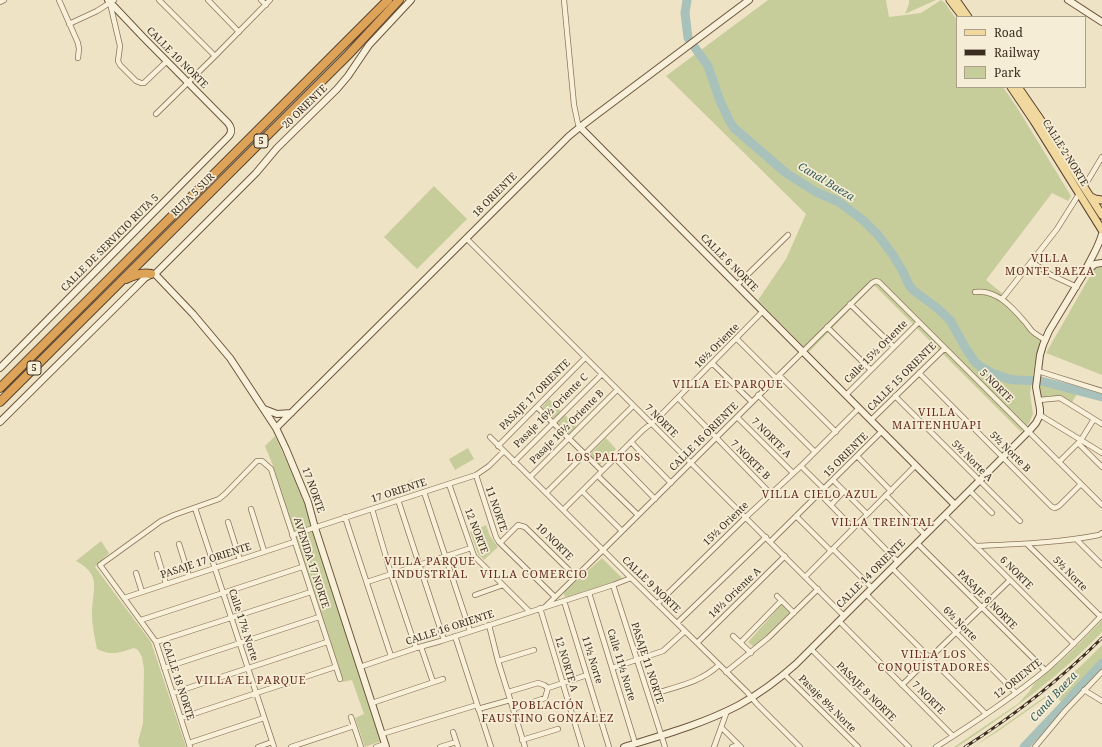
<!DOCTYPE html>
<html>
<head>
<meta charset="utf-8">
<style>
  body { margin:0 }
  #map { position:relative; width:1102px; height:747px; overflow:hidden; background:#efe3c6; font-family:"Noto Serif",serif }
  canvas { display:block }
  .legend { position:absolute; left:956px; top:16px; width:130px; height:72px; box-sizing:border-box; background:#f6edd6; border:1px solid #aba08d; margin:0; padding:5px 7px; list-style:none; font-size:12px; color:#3b2d1f }
  .legend li { display:flex; align-items:center; gap:8px; height:20px }
  .legend b { width:20px; border:1px solid #aba08d }
</style>
</head>
<body>
<div id="map">
<canvas width="1102" height="747"></canvas>
<ul class="legend">
<li><b style="height:5px;background:#f1d89f"></b>Road</li>
<li><b style="height:5px;background:#3b2d1f"></b>Railway</li>
<li><b style="height:11px;background:#c7cd9a"></b>Park</li>
</ul>
</div>
<script>
const ctx = document.querySelector('canvas').getContext('2d');
ctx.lineJoin = 'round';
function fillPath(path, color) { ctx.fillStyle = color; ctx.fill(path, 'evenodd'); }
function stroke(path, color, width, dash) { ctx.strokeStyle = color; ctx.lineWidth = width; ctx.lineCap = dash ? 'butt' : 'round'; ctx.setLineDash(dash || []); ctx.stroke(path); }
function write(font, color, halo, rows, align = 'center') {
  ctx.font = font + ' "Noto Serif",serif'; ctx.lineWidth = 3.5; ctx.setLineDash([]); ctx.textBaseline = 'middle'; ctx.strokeStyle = halo; ctx.fillStyle = color; for (const [text, x, y, turn = 0] of rows) {
    ctx.save(); ctx.translate(x, y); ctx.rotate((+turn || 0) * Math.PI / 180); ctx.textAlign = isNaN(turn) ? turn : align; if (halo) ctx.strokeText(text, 0, 0); ctx.fillText(text, 0, 0); ctx.restore();
  }
}
fillPath(new Path2D(`
  M768,0H886L889,17L921,13L941,0L945,3L957,20V87H1003L1018,109L1071,196L1068,201L1052,193L986,280L1003,294L1037,332L1044,336L1035,362L1030,393L1033,414L1029,423L1021,432L875,286L872,287L809,352L758,300L786,259L806,214L666,76Z
  M909,0H936L905,14L909,4Z
  M434,186L467,219L417,269L384,237Z
  M1101,267H1102V375L1046,353L1094,269Z
  M1038,383L1077,394L1071,404L1061,397L1040,398Z
  M549,399L576,426L571,436L542,407Z
  M275,436L307,506L381,741L365,747L355,718L364,714L352,680L342,682L272,463L265,446Z
  M606,438L616,449L600,465L589,455Z
  M468,448L474,459L455,470L449,459Z
  M412,479L414,483L413,487L422,483L423,486V488L405,494L400,485L403,483L404,484Z
  M486,525L490,536L498,547L484,560L478,554L470,532Z
  M101,541L109,553L95,567L151,642L186,747H140L138,742L143,723L144,669L142,657L138,650L134,648C118,653 113,656 97,649C95,638 92,626 92,615C92,589 103,576 76,561Z
  M602,558L623,579L566,597L564,596V592Z
  M782,604L790,612L754,647L748,642Z
  M1102,620V632C1059,677 1009,713 957,747H954L1019,703L1024,697L1029,692L1034,684L1063,659L1079,644Z
  M1102,645V659L1062,702L1051,694L997,732L973,747L1053,691L1085,662Z`), '#c7cd9a');
stroke(new Path2D(`
  M687,0L685,13L688,38L708,66L720,101L730,122L734,128L786,173L816,192L839,202L864,221L878,235L893,255L902,270L909,285L913,290L937,308L950,320L965,347L975,362L981,367L992,373L1009,379L1016,380L1041,381L1102,397
  M1024,747L1061,708L1102,663`), '#a8c2bb', 9);
const street = new Path2D(`
  M59,0L78,43L79,49L78,58
  M159,0L215,56
  M208,0L239,32
  M261,0L266,5
  M564,0L574,105L578,124L580,127
  M0,2L4,0
  M110,3L120,46L118,61L120,65L136,81L141,83H144L167,61
  M69,24L97,11L114,0
  M156,114L215,56L270,0
  M1084,187L1102,157
  M466,238L844,616
  M1032,262L1051,275L1077,287
  M737,285L788,235
  M975,292C996,289 1012,307 1024,321C1027,324 1029,328 1032,331C1036,335 1041,337 1045,340
  M1002,299L1057,229L1079,194
  M850,304L894,347
  M827,327L871,370
  M737,339L776,378
  M712,363L752,402
  M1038,371L1102,391
  M919,373L1052,507L1055,508L1059,506L1081,484
  M779,375L836,432
  M758,395L815,452
  M846,395L919,322
  M895,396L1020,521
  M678,398L771,494
  M1039,400L1060,398L1102,424
  M537,407L602,471
  M1040,415L1102,453
  M737,417L793,473
  M871,420L945,348
  M490,437L631,578L747,692L757,704L800,747
  M631,442L671,483
  M1078,443L1102,467
  M498,446L585,358
  M857,456L891,491
  M615,458L655,499
  M514,462L602,374
  M1059,462L1081,440L1094,419
  M801,466L824,489
  M476,475L496,537L499,542L555,597
  M598,476L638,515
  M530,477L617,390
  M833,480L867,514
  M449,484L474,556L530,612
  M582,491L622,531
  M970,491L992,513
  M424,492L470,631
  M546,493L633,406
  M819,493L853,528
  M886,495L925,535
  M398,500L444,640
  M831,505L844,491
  M195,508L274,747
  M251,509L264,551
  M372,509L391,574L416,648
  M563,510L643,430L657,419L763,311
  M945,515L1074,644
  M796,516L831,551
  M345,517L391,656
  M228,522L240,560
  M859,522L898,562
  M292,535L476,475L489,466L504,451
  M1076,539L1102,565
  M770,542L882,431
  M500,543L518,525L525,527L576,577
  M917,543L1045,670
  M179,544L189,576
  M1027,544L1101,617
  M976,546C1017,544 1059,543 1099,535L1102,533
  M833,549L872,588
  M157,554L166,584
  M892,568L1016,693
  M136,573L142,592
  M805,577L916,465
  M367,582L471,548
  M613,585L665,747
  M589,593L635,743
  M866,594L986,714
  M475,595L503,585
  M777,596L794,613
  M124,598L294,542
  M564,601L609,747
  M657,604L746,517L801,466L859,408
  M545,607L603,550L872,283L876,281L879,282L1102,505
  M540,608L582,747
  M141,620L302,567
  M839,621L953,736
  M677,623L766,537
  M489,625L498,661L525,747
  M455,636L491,747
  M733,636L751,653
  M156,642L311,592
  M741,642L781,601
  M697,643L785,556
  M421,647L433,682
  M811,649L909,747
  M498,661L534,650
  M360,667L416,648L441,641L613,585L631,578
  M164,668L319,617
  M612,668L663,651L685,631
  M726,672L768,638L818,589
  M784,674L858,747
  M902,685L1010,580
  M548,688L587,675
  M1084,690L1102,701
  M663,691C684,685 703,680 719,665
  M508,692L538,683L544,685L548,688
  M173,693L327,642
  M372,703L443,679
  M478,709L510,700
  M513,709L545,698L548,688
  M351,717L361,747
  M181,718L335,667
  M721,727L741,747
  M453,732L458,747
  M382,734L477,705
  M522,740L558,729
  M189,743L264,718
  M190,747L156,642L100,565L161,521L174,515L219,499L225,494L257,461H262L271,469L340,679
  M258,747L272,742
  M291,747L354,726
  M376,747L385,744
  M440,747L456,742
  M714,747L727,711
  M732,747L739,745
  M936,747C974,723 1012,698 1047,669C1066,652 1084,634 1102,615
  M1035,747L1065,711L1102,672`);
const secondary = new Path2D(`
  M1068,0L1102,22
  M580,127L955,505
  M1087,271L1095,264L1102,263
  M155,274L193,314L230,358L276,428L286,449L308,502L315,528L386,747
  M155,274L256,173L277,148L337,89L348,76L369,45L411,0
  M0,368L228,137C232,133 232,128 228,123L143,37L108,0
  M264,409L277,414L291,413
  M0,422L139,284L145,278L152,274
  M276,428L569,136L580,127L749,0
  M624,747C663,735 703,724 739,705C759,694 778,680 796,664L1029,431L1036,423L1040,415V409L1036,387L1040,355L1043,345L1049,331L1083,275C1089,261 1098,249 1102,234`);
const primary = new Path2D(`
  M950,0L963,17
  M956,0L968,17
  M1011,87L1034,121L1102,230
  M1018,87L1038,116L1102,215
  M1091,197L1095,199L1102,200`);
const highway = new Path2D(`
  M126,279C134,275 142,272 151,274
  M0,388L388,0
  M0,402L348,55L399,0`);
stroke(street, '#8a755c', 6);
stroke(secondary, '#6c563f', 8);
stroke(primary, '#584330', 9);
stroke(highway, '#584330', 10);
stroke(street, '#f9f0da', 4.5);
stroke(secondary, '#f9f0da', 6);
stroke(primary, '#f1d89f', 7);
stroke(highway, '#dda358', 8);
const rail = new Path2D(`
  M965,747C1015,715 1060,680 1102,638`);
stroke(rail, '#3b2d1f', 3);
stroke(rail, '#f6edd6', 1.5, [4.5]);
for (const [x, y, w] of [
  [261,141,14],
  [34,368,14]
]) { const box = new Path2D(); box.roundRect(x - w / 2, y - 7, w, 14, 3); ctx.fillStyle = '#f6edd6'; ctx.fill(box); stroke(box, '#3b2d1f', 1); }
write('bold 9px', '#3b2d1f', null, [
  ["5",261,141],
  ["5",34,368]
]);
write('10px', '#3b2d1f', '#f6edd6', [
  ["CALLE 10 NORTE",177,58,45],
  ["20 ORIENTE",305,107,-44],
  ["CALLE 2 NORTE",1065,153,58],
  ["RUTA 5 SUR",193,195,-45],
  ["18 ORIENTE",495,195,-45],
  ["CALLE DE SERVICIO RUTA 5",110,243,-45],
  ["CALLE 6 NORTE",729,263,45],
  ["16½ Oriente",717,346,-45],
  ["Calle 15½ Oriente",876,352,-45],
  ["CALLE 15 ORIENTE",902,377,-45],
  ["5 NORTE",996,386,45],
  ["PASAJE 17 ORIENTE",535,395,-45],
  ["Pasaje 16½ Oriente C",551,411,-45],
  ["7 NORTE",661,421,45],
  ["Pasaje 16½ Oriente B",567,427,-45],
  ["CALLE 16 ORIENTE",704,437,-45],
  ["7 NORTE A",771,438,45],
  ["5½ Norte B",1010,452,45],
  ["15 ORIENTE",846,455,-45],
  ["7 NORTE B",750,460,45],
  ["5½ Norte A",972,461,45],
  ["17 NORTE",313,490,70],
  ["17 ORIENTE",399,491,-18],
  ["11 NORTE",496,509,71],
  ["15½ Oriente",726,524,-44],
  ["12 NORTE",476,531,69],
  ["10 NORTE",554,542,45],
  ["PASAJE 17 ORIENTE",206,561,-18],
  ["AVENIDA 17 NORTE",311,563,72],
  ["6 NORTE",1016,573,45],
  ["CALLE 14 ORIENTE",871,574,-45],
  ["5½ Norte",1070,574,45],
  ["CALLE 9 NORTE",651,585,44],
  ["14½ Oriente A",735,593,-44],
  ["PASAJE 6 NORTE",987,600,45],
  ["6½ Norte",960,624,45],
  ["Calle 17½ Norte",243,625,72],
  ["CALLE 16 ORIENTE",450,628,-18],
  ["11½ Norte",592,660,73],
  ["PASAJE 11 NORTE",647,663,72],
  ["12 NORTE A",566,664,73],
  ["Calle 11½ Norte",621,665,73],
  ["12 ORIENTE",1018,679,-38],
  ["CALLE 18 NORTE",178,681,72],
  ["PASAJE 8 NORTE",866,692,45],
  ["7 NORTE",928,698,45],
  ["Pasaje 8½ Norte",827,704,45]
]);
write('italic 11px', '#2f5a58', '#f6edd6', [
  ["Canal Baeza",826,182,31],
  ["Canal Baeza",1054,697,-47]
]);
ctx.letterSpacing = '1px';
write('11px', '#672e1f', '#f6edd6', [
  ["VILLA",1050,259],
  ["MONTE BAEZA",1050,272],
  ["VILLA EL PARQUE",728,385],
  ["VILLA",937,413],
  ["MAITENHUAPI",937,426],
  ["LOS PALTOS",604,458],
  ["VILLA CIELO AZUL",820,495],
  ["VILLA TREINTAL",883,523],
  ["VILLA PARQUE",430,562],
  ["INDUSTRIAL",430,575],
  ["VILLA COMERCIO",534,575],
  ["VILLA LOS",934,655],
  ["CONQUISTADORES",934,668],
  ["VILLA EL PARQUE",251,681],
  ["POBLACIÓN",548,706],
  ["FAUSTINO GONZÁLEZ",548,719]
]);
ctx.letterSpacing = '0px';
</script>
</body>
</html>
